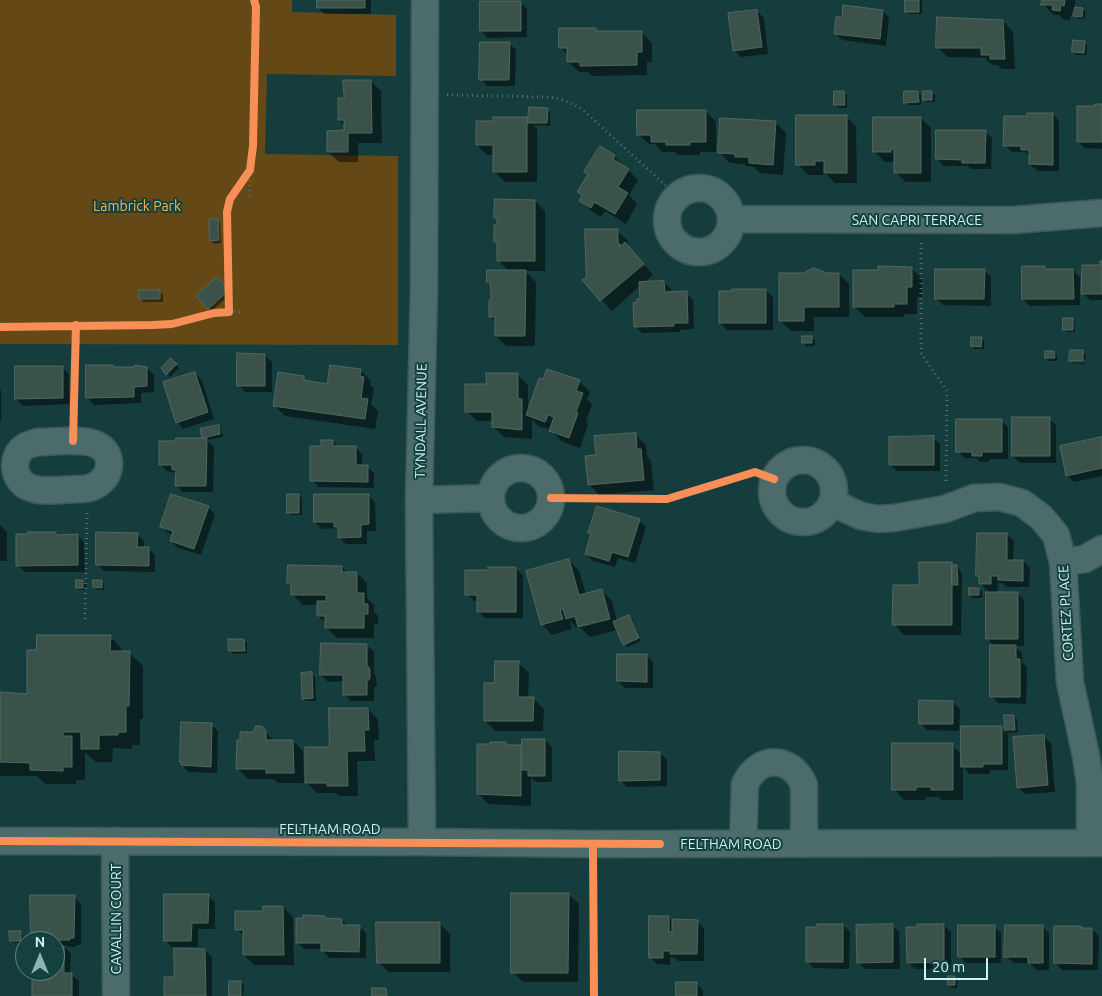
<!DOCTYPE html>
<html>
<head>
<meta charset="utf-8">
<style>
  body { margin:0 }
  #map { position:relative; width:1102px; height:996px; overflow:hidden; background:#163d3d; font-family:Ubuntu,sans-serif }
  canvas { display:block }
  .north { position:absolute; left:15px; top:931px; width:50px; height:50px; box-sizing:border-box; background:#144140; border:1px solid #5e8887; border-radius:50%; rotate:0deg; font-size:14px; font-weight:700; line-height:20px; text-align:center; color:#cdf3f2 }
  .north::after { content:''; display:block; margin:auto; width:18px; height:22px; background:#8db3b3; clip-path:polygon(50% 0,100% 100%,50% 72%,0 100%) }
  .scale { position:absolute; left:924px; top:958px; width:64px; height:22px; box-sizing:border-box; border:2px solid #cdf3f2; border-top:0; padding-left:6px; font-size:15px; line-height:18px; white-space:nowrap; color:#cdf3f2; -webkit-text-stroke:4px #144140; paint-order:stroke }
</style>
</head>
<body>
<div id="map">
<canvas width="1102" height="996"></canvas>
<div class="north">N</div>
<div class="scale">20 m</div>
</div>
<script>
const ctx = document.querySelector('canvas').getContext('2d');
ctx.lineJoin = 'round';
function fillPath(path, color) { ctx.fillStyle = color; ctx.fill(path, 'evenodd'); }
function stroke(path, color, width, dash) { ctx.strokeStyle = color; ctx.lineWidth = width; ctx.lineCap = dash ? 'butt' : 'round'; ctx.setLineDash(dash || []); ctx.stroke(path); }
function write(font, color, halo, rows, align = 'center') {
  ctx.font = font + ' Ubuntu,sans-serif'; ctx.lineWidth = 4; ctx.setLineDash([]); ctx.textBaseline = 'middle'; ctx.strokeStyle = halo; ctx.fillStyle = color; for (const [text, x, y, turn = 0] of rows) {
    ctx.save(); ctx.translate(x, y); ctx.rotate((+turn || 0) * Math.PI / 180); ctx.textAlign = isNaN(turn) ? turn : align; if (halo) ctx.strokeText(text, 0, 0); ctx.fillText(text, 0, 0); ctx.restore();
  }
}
fillPath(new Path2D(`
  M0,0H292V12L396,15V76L267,74L265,154L398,156V345L0,344Z`), '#644917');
fillPath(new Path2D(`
  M315,0H371V14H325L318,8V0Z
  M906,0H922V14H909L906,11Z
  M1042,0H1075V8L1082,9L1086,12L1084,19H1078L1074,15H1071L1070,20H1064L1059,15H1053L1043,4Z
  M520,3L527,9V37L488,38L481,31Z
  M757,11L764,18L768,54L741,57L734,50Z
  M883,11L889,18L886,46L842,40L836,34Z
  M1003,21L1013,32L1015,69H1002L997,65H992L985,58L948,57L937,47Z
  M595,29L598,32H641L652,43V62H647V75L592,76L588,72H579L568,62V55L560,47Z
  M1084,42L1087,46V55H1076L1073,52Z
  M509,43L516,50L515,86H487L481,79Z
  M371,81L381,91L382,143H358V162H339L328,152L345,132V126L339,120L345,99Z
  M844,92L847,96V108H839L835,105Z
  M918,92L921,95V105H909L906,102Z
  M931,92L935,95V102H927L924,99Z
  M1102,105V149L1085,148L1078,141L1096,107Z
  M547,109L550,112V126L533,125L537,129V182H505L494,171V155H487L477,145L495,122L526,118L530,122Z
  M706,111L716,122V152H700V155H677L675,152H662L655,144H649L638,134Z
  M1053,114L1059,121V171H1037L1030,164V156L1025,152H1012L1005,145Z
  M846,116L856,127L857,183H835L825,173V175H808L798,164Z
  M921,118L931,128V182H906L895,172V162H885L874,151Z
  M776,123L786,133L783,175L760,173L754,167L747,166L744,164L730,163L719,152Z
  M985,131L992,138L991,169H971L968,166H944L937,159Z
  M614,156L638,180L629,195L637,204L626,224L605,211L601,217L591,211L580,200L583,196L579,192L589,175Z
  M535,201L545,211V271H525L536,282L535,346H506L496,336V322L490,317L493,301L492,285L488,281L509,271L498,260V244L495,241L498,220L496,218Z
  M217,220L220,223L221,243L214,244L211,241Z
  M617,230L628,241V246L653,275L644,283L664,282L671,289V293H686L693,300L694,329L680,330V332L642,333L635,326L641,300V285L612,311L584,280Z
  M1102,262V300H1090L1083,293Z
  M911,268L922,278V297H917V314H904V317H865L854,307L879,271Z
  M1044,268L1047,271L1073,270L1080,277V305L1030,306L1023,299Z
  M984,270L991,277V306L943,305L936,298Z
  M826,274H839L849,284V317H814V331H791L781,321Z
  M217,279L231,293L212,311L198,296Z
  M766,291L773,297V330H727L720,323Z
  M160,292L163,295V302H143L140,298Z
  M1072,319L1075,322V332H1067L1064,329Z
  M812,337L815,340V346H806L803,342Z
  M981,338L984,341V349H975L972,346Z
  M1054,352L1057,355V361H1049L1046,358Z
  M1082,352L1086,355L1085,360H1072V362L1071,360Z
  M265,355L272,362V392H245L238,385Z
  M171,360L179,368L170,377L162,368Z
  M1073,362L1085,363V364L1074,363Z
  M112,366L115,368H147L154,375V392L141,393V403L94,405L88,398Z
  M62,367L69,374V404L23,406L16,399Z
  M360,370L371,381L370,385L374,388L371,404L378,411L375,429L285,416L274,405L303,378L308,382L328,385Z
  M195,373L202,380L214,419L183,429L177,422Z
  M517,374L528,385V407L530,409L579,381L590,392L587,399L592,404L586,422L588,424L580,448L561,441L551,430L538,426L532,419V439L504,437L494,427V421H477L467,411L487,385Z
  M0,390H1V421H0Z
  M1049,418L1056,425V463H1020L1013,456Z
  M1001,420L1008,427V459H989V462H980L976,458H964L958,451Z
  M218,426L221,429L223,437L207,440L214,447L213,492H183L176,485L177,473L167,471L160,465L205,440L203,437Z
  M635,434L646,445L647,456L651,461L654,490L599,495L589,484L597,456Z
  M933,438L940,444V471H897L890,465Z
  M1102,438V476L1074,482L1067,476Z
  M333,441L339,448H356L362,454V466H367L374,473V488L318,487L312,480L322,448Z
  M299,495L302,498V515H291L288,512Z
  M368,495L375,502L376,531H367V544H346L339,537L338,528L322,529L315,522Z
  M208,507L215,514L201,555L178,548L171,541L173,535L168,533L161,526Z
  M639,520L646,527L635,563L618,558L615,567L593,561L586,554L592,535L590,533Z
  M0,525L7,532V561H0Z
  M55,533L58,536H78L84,542L85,572H25L18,565L29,536Z
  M137,534L144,541V548H148L155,555V572L104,571L97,564Z
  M1007,535L1014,541L1013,561H1023L1030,568L1029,587H1006L1002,583H998L997,593H1017L1024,600V646H1015L1022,653V662L1027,667L1026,704L998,703L991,696L995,646L988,639L990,593L981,584V578L978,575Z
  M569,560L579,571L586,594L601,590L612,601L617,621L629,616L632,619L641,641L627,647L618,630L590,637L580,628H577L570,621L572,629L552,635L542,624Z
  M951,564L954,566H957L962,574L961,635H904L894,624L920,586Z
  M342,567L348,573H357L367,583V598L374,605V612L378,616V624H374V638H337L327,628V624L318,616L319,605H303L292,594V587L289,583Z
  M516,569L523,575V618H485L478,611V601H474L467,594L489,571Z
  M83,581L86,584V590H80L77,587Z
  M101,581L104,584V590H98L94,587Z
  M978,589L982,592V598H973L970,595Z
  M110,636L124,652H129L143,666V719H140V745H132V749L113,748L112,762H96L85,752V780H76V784H45L37,776H0V694L28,696Z
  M244,640L247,643V653L233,654L230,651Z
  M367,645L374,652V673L376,677L377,685L374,689V701H351L344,694V681L328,682L321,675Z
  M646,655L653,662V688H625L618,681Z
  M518,663L529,673L528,698H533L544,709L543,731H496L485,721L496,684Z
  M312,674L315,677L316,701H306L303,698Z
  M953,702L960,709L959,731L927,730L920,723Z
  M368,709L378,720L379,740H374L375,761H357L358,796H339L336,793H317L306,782L331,748Z
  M1006,716H1014L1017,719L1018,732L1006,733L1008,735V770H990V774H969L963,767V800H942L939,797H926V800H904L894,789L952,745L962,755L1001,728L1006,733Z
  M211,725L218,731L217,773L189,772L182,765Z
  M262,727L274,741H293L303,751L304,783H278L274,779H248L238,769L241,741Z
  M1044,737L1051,743L1055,792L1025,794L1018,787Z
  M545,740L552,747V782H536L531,777V806L488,804L478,793L505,743L508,746H521L524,749Z
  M660,753L667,760V786L627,787L620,780Z
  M568,894L579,904L578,982H523L513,972Z
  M208,896L215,902V929H198V947H172L165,940Z
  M74,897L81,904V945H76V947L63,946L71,954L70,974L79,981V996H33L34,971H55V941H34L32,939Z
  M283,907L293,917L294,965H254L244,955V937L237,929L264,913Z
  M324,917L327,919L342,920L348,926H359L366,933V958H329L322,949H304L297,942Z
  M669,917L672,921H697L704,928V961H678L674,957H670V965L657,964L650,957Z
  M440,924L450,934V972H389L378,962Z
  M843,925L850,932L849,969L814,968L807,961Z
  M892,925L899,932L900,969H865L858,962Z
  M944,925L951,932V969H915L908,962Z
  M994,927L1001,933V963H966L959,956Z
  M1043,927L1049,933V970H1036L1030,963H1013L1006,956Z
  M1081,927L1082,929H1092L1099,936L1098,970H1062L1056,963Z
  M20,932L23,935V943H14L11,940Z
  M205,950L212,957V996H165L175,978Z
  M955,978L958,981L957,988H952L949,985Z
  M241,982L244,985L243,996H230Z
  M696,983L703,990V996H677Z`), '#0007');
const building = new Path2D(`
  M317,0H365V8H317Z
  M905,0H919V12H905Z
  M1042,0H1065L1064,6L1061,5L1060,11L1052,10L1053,5H1041Z
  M480,1H521V31H480Z
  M843,5L883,10L880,39L834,34L836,17H842Z
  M1075,7L1083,8L1082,17L1073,16Z
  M757,10L762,47L733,51L728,13Z
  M937,17L1003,20L1005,59H990V55H981V48H936Z
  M559,28H596V31H642V52H637V65L580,66V62H567V48H559Z
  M1073,40L1085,41L1084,53L1072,52Z
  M480,42H510L509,80H479Z
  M343,80H371L372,133H348V152H327V131L344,130V120H338V98H344Z
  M834,91H844L845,105H834Z
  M904,91H918L919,102L904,103Z
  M923,91H932V100H923Z
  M1095,104H1102V142H1077V106H1095Z
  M529,107L548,108L547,123H528Z
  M637,110H706V142H690V145H666V142H651V135H637Z
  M1027,113H1053V165L1029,164V150H1021V146H1003L1004,116H1027Z
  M796,115H847V173H824V161H815V165H796Z
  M493,117H527V172H493V145H476V121H493Z
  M873,117H921V173H894V149H891V152H873Z
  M720,118L776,121L773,165L749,163V157H735V154L718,153Z
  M936,130H986L985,163H962V160L936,159Z
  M600,146L615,155L613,159L629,169L618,187L628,193L615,214L594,202L591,208L579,201L582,195L577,192L588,174L584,172Z
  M495,199L535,200V261H497V242H494V225H497V218H494Z
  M209,219H218L219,240L210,241Z
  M585,229H618V244H620L619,247L625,242L644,264L600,301L582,280L586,277Z
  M1100,261H1102V294H1081L1082,265H1100Z
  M878,266L912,267V287H907V304H894V307H853V270H878Z
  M1022,266H1045V269H1073L1074,299H1022Z
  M814,268L827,273H839V307H804V321H779V273H803Z
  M935,269H985L984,299H935Z
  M487,270H526L525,336H495V317H489V300H491V295L490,282H487Z
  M217,277L229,290L208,309L196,296Z
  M664,281L665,292L687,291L688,323H674V326L634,327L633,303L637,302V299H640L639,282Z
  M732,289H766V323H719V291H732Z
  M139,290H160V299H139Z
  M1063,318H1073V330H1063Z
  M802,336H812V343H802Z
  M971,337H982L981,347L971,346Z
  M1070,350H1083V361H1069Z
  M1045,351H1054L1055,358H1045Z
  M237,353L265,354V386H237Z
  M171,358L177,364L166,375L161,368Z
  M86,365H113V367H134L135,365L147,367V386L134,387V397L86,398Z
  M330,365L361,369L360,376L364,377L361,398L368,399L365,419L273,406L278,372L304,376V380L327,384Z
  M15,366H63V398L15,399Z
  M547,369L580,380L576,391L583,393L576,412L578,413L569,438L549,431L554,417L548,415L545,422L526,415L539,378L543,379Z
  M195,372L208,412L176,423L163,382Z
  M486,373H518V399H522V430L492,427V412H465V384H486Z
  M1012,417H1050V456H1012Z
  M956,419H1002V452H982V456H972V452H956Z
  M219,425L220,434L202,438L200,429Z
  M636,433L637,449H641L644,480L588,485L585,456L596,455L594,436Z
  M934,436V465H889V437Z
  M1102,437V468L1066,476L1060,446Z
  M176,438H207L206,486H175L176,470H172V465H159V441H175Z
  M321,440H333V446H356V465H368V482L310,481V446H321Z
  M171,494L209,506L194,549L170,541L173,531L160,527Z
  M287,494H299V513H287Z
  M314,494H369V524L361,525V537L338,538V527H334V522H314Z
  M597,506L640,519L628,557L612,552L609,561L585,554L591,534L588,533Z
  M28,532H56V535L78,534V565L16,566V534H28Z
  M96,532L138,533L137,547H149V566L96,565Z
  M977,533H1007V560H1023V581L998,580V576H991V584H979V576H976Z
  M569,559L579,595L602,589L610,619L578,627L575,616L566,619L563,609L560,610L563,619L541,625L526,571Z
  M919,562H952V625H892L893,585H919Z
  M288,565L342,566V572H357V593H364V604H368V614H364V628H325V616H317V601H326V595H291V583H287Z
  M952,565H957L958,585H952Z
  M488,567H516V612H477V595H465V570H488Z
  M76,580H83V588H76Z
  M93,580H102V588L93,587Z
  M969,588H979V595H969Z
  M986,592H1018V639H986Z
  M629,615L639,638L623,645L613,622Z
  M37,635H111L110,651H130L129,706H126V732H118V735H99V749H81V732H63V736H72V767H63V771L30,770V763L0,762V692L27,694V650H36Z
  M228,639H244L245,651H229Z
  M321,643L367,644V665L370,669V678L367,682V695H343V675H320Z
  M990,645H1016V659H1020V697H990Z
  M617,654H647V682L617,681Z
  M495,661H519L518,697H534L533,721H484V683H494Z
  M312,672L313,698L302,699L301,673Z
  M919,700L953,701V724H919Z
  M329,708H368L369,730H364L365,751H347L348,786H327V783H305V747H329Z
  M1004,715H1014L1015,730H1005Z
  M181,722L212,723L211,767L181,765V762H180Z
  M256,726H262L266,731V740H293L294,773H266V769H236L237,740H240V732H253Z
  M961,726H1002V764H983V767H961Z
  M1044,735L1048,785L1017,788L1013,737Z
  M522,739H545V776H528V770H522Z
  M490,742H506V745H521V796L477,794V744H490Z
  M892,743H953V790H931V787H916V790H892Z
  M619,751L660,752V780L619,781Z
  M511,893H569L568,973H511Z
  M164,894H209L208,923H192L191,941H164Z
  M30,895H75L74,938H70V940H31Z
  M263,906H283L284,955H243V930H235V911H263Z
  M303,915L325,916V918L342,919V925H360L359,952L321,951V943H296V918H303Z
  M649,916H669V932H672V919L698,920L697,954H670V951H663V958H649Z
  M376,922H440V963H377Z
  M817,924H843V962H806V927H817Z
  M893,924V962L857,963L856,925Z
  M917,924H944V962L907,963L906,927H917Z
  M958,925H995V957H958Z
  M1005,925H1043V963H1028V957H1004Z
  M1054,926H1081V928H1092V964L1054,963Z
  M9,931H21V941H10Z
  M55,946H64V973H72V996H32V973H34V971H55Z
  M174,948L205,949L206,996H164V977H174Z
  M948,976H955V985H948Z
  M229,981H241V996H229Z
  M676,982H697V996H676Z
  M372,988H386L387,996H372Z`);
fillPath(building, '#3a5249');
stroke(building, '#51685f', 1);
const minor = new Path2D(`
  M667 220a32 32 0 1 1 64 0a32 32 0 1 1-64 0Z
  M731,219L1013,220L1102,213
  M38,442C54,442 81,438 95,444C120,454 110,489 81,489C65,489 45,493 31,488C15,483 10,462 21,450C25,445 32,444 38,442Z
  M772 491a31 31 0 1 1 62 0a31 31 0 1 1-62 0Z
  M491 498a30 30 0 1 1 60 0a30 30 0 1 1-60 0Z
  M419,500L491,498
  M833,503L861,516L878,519L894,518L945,509L974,498L1000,497L1022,503L1041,517L1056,535L1063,562L1070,682L1086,756L1090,783V843
  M1063,562L1085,559L1102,549
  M0,841L422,842L593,844L1102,843
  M115,841L116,996
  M422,842L419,500L424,287L425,0
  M743,844L745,784C759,755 791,755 804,785V844`);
stroke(minor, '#3c5959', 29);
stroke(new Path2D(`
  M447,95L550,97C563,99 572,103 583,110L664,184L677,198
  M250,170V196
  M921,243V353L947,391L946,484
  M229,312H241
  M85,619L87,512`), '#546f6f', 3, [1, 4]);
stroke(minor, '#4c6b6b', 26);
stroke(new Path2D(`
  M0,327L153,325L172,324L214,313L229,312L227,212L230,199L250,170L253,146L256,7L254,0
  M73,441L76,325
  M551,498L667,499L755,472L774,479
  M0,841L660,844
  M593,844L594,996`), '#f78f57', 8);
write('14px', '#f8b450', '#144140', [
  ["Lambrick Park",137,206]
]);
write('14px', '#cdf3f2', '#144140', [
  ["SAN CAPRI TERRACE",917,220],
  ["TYNDALL AVENUE",421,421,-89],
  ["CORTEZ PLACE",1066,613,-93],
  ["FELTHAM ROAD",330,829],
  ["FELTHAM ROAD",731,844],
  ["CAVALLIN COURT",116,919,-90]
]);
</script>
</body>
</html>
